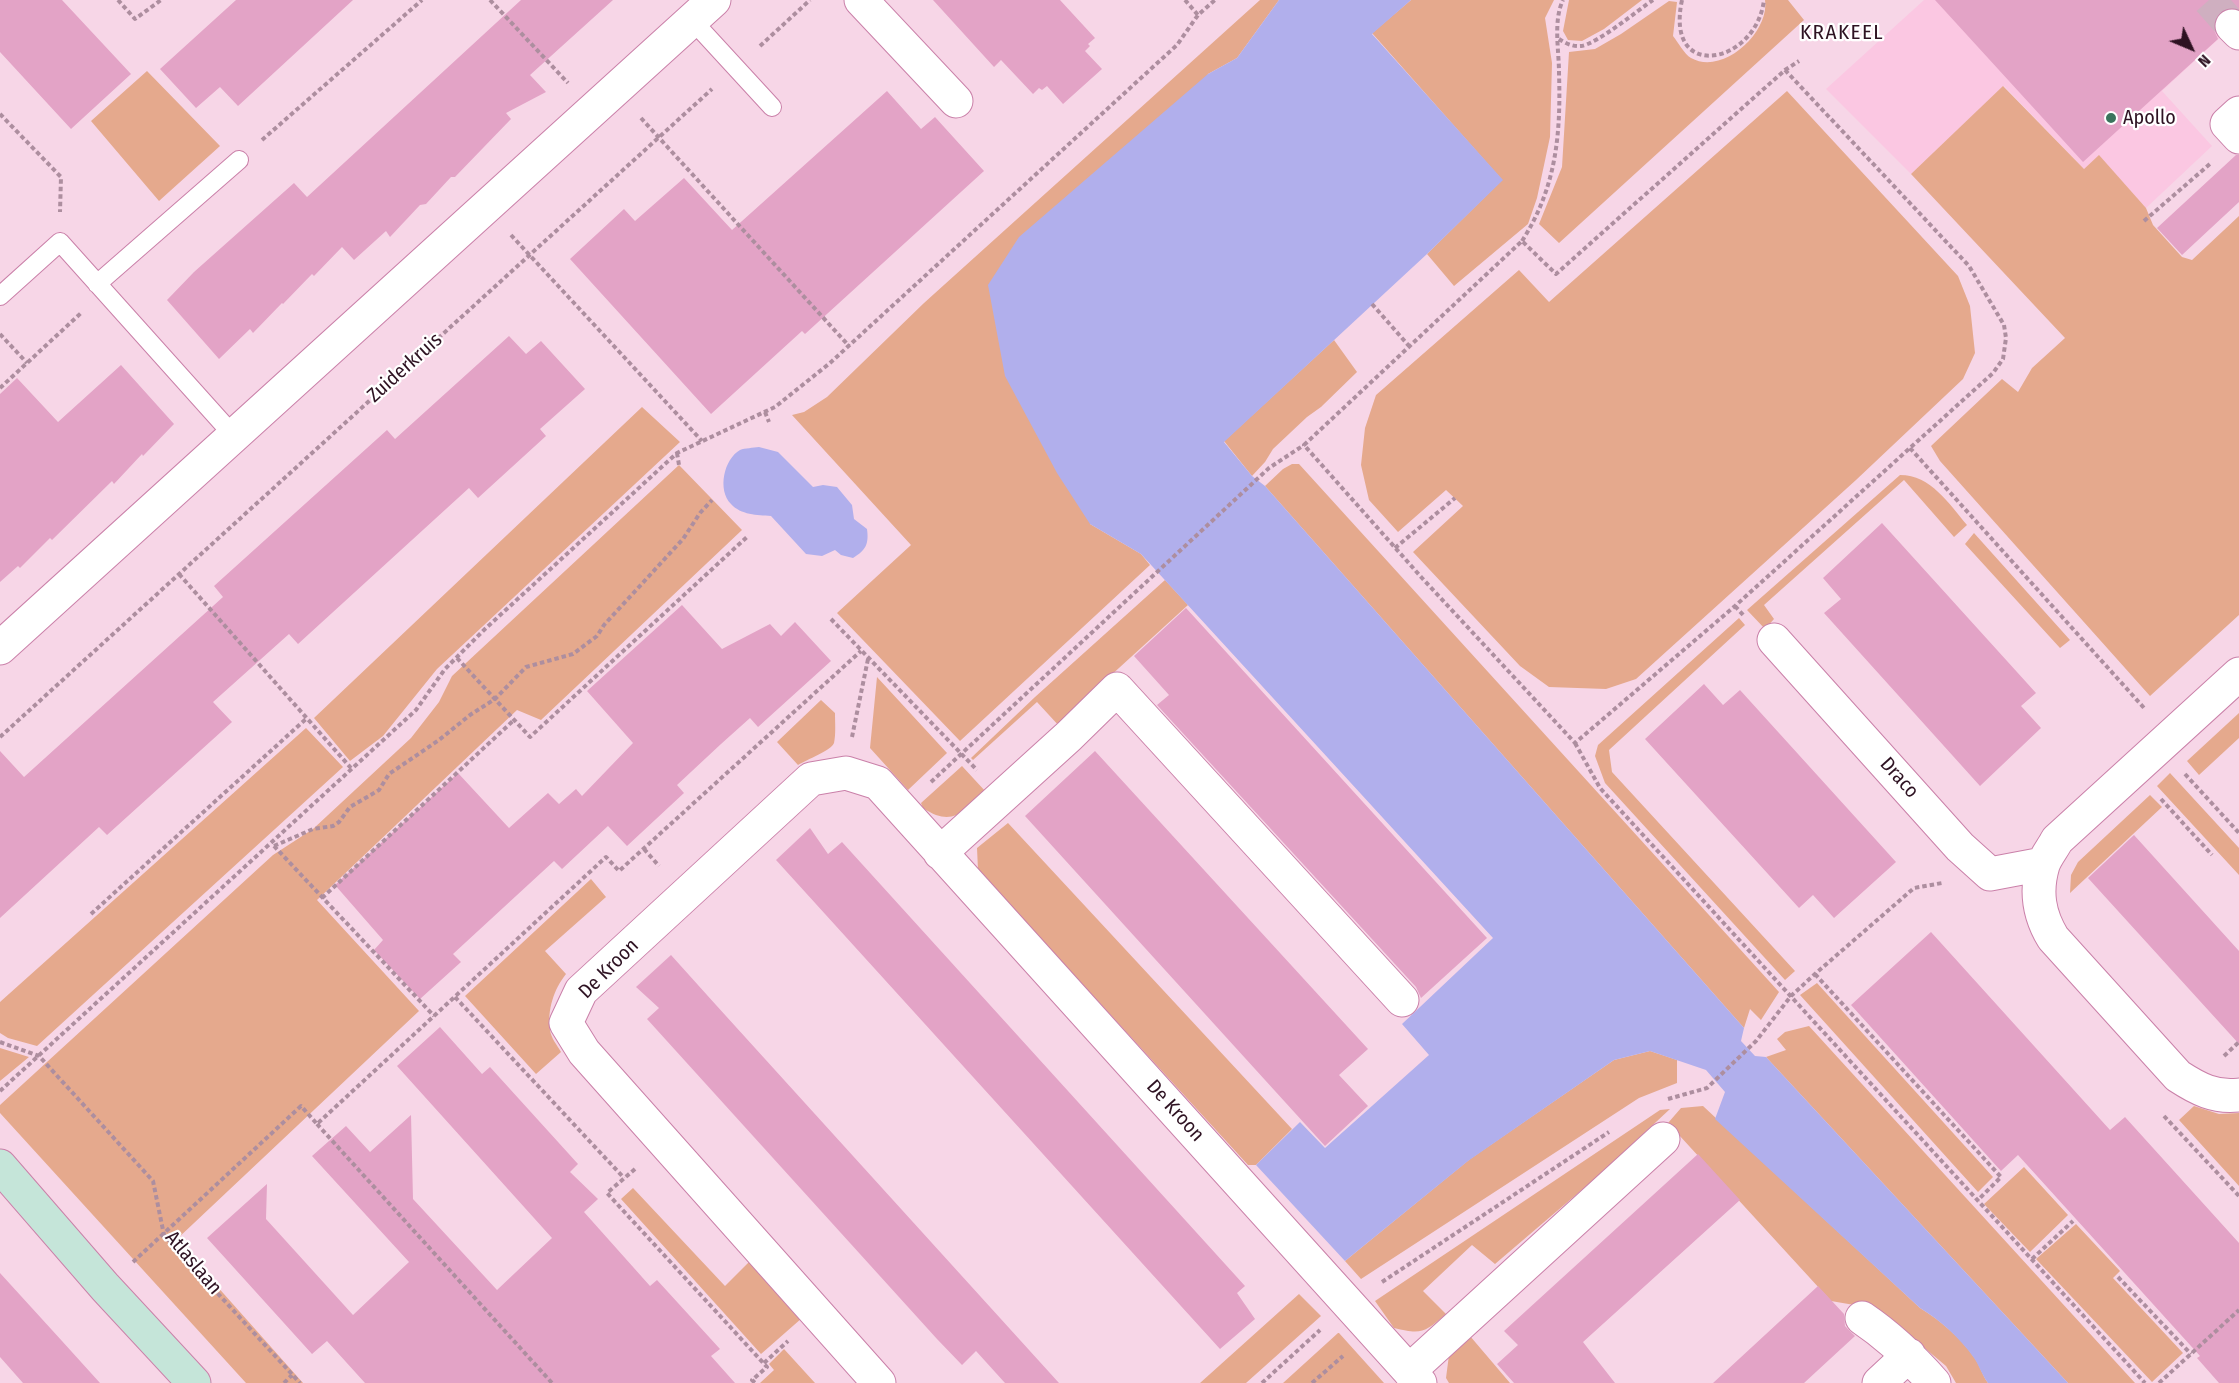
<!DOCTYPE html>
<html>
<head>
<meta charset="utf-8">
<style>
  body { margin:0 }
  #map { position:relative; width:2239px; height:1383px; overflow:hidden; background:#f7d6e7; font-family:"Fira Sans Condensed",sans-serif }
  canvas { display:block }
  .north { position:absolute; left:2161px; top:18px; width:60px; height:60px; -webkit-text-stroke:4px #fff; paint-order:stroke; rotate:134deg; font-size:16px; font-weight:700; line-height:24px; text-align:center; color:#2e1222 }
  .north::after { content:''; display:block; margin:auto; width:21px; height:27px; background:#2e1222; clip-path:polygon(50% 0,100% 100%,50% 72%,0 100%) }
</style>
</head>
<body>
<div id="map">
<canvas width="2239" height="1383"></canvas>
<div class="north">N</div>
</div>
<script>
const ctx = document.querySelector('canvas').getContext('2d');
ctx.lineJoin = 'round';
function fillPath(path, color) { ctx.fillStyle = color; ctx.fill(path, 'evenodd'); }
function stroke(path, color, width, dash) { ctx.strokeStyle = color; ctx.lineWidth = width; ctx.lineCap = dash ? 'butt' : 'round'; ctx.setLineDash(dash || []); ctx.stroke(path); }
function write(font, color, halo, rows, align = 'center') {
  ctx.font = font + ' "Fira Sans Condensed",sans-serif'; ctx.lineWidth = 4.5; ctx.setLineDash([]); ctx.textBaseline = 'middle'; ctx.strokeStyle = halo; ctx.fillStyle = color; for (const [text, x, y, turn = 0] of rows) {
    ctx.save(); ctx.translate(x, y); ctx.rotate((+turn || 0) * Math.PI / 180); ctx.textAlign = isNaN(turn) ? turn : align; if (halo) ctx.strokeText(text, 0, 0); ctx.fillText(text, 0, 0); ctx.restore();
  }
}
fillPath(new Path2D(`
  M1924,0H2239V20L2162,91L2212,146L2146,208L2099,156L2084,169L2004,86L1911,174L1826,89Z`), '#fbc7e2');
fillPath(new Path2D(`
  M1260,0H1279L1237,58L1208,74L1090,524L1141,554L1150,565L960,741L837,613L911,545L792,415L804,412L827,397L924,303Z
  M1411,0H1554L1545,18L1552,63L1550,137L1537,198L1528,224L1454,286L1427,254L1502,180L1372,33Z
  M1569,0H1642L1604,29L1582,41L1568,40L1563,31Z
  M1765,0H1788L1804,20L1559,243L1539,224L1562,167L1569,52L1595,49L1621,34L1669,1L1677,2L1673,36C1678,42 1684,54 1691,58C1723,76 1770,32 1765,0Z
  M147,71L220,146L159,201L91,121Z
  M2003,86L2084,169L2099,155L2146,208L2153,225L2182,257L2192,260L2239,216V615L2150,696L1940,461L1931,446L2002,379L2018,392L2032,368L2065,338L1911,174Z
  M1787,91L1958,276L1970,306L1975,353L1963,379L1856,480L1636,679L1606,689L1549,687L1520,666L1413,552L1463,506L1446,490L1398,532L1369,500L1361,465L1365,428L1376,395L1519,270L1549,302Z
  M1334,340L1357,372L1321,407L1307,417L1273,449L1265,462L1252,476L1224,441Z
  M642,407L680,442L437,669L383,736L350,761L314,718Z
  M1292,464H1299L1779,992L1761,1020L1750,1009L1744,1028L1265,486L1283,469Z
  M679,465L742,530L541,720L517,710L317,900L419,1011L176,1240L303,1383H246L0,1113V1105L273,855L313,829L411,738L439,702L452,676Z
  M1900,475C1931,475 1949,504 1967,525L1954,537L1904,480L1764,605L1774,619L1765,629L1747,610Z
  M1974,533L2070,640L2060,648L1965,544Z
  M1165,580L1188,605L1062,720L1060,727L1037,702L973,760L971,758L1035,697Z
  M1739,618L1745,625L1609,750L1612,772L1795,971L1785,980L1605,783L1595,756L1598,745Z
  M877,677L947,753L908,790L870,748Z
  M821,700L835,713C835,723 836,734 834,743C832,750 806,760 798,765L777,742Z
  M2239,713V738L2199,775L2187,761Z
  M306,728L343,767L37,1046L8,1038L0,1033V1002Z
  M962,766L986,792C963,811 953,828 923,808L921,803Z
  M2170,773L2239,848V875L2157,786Z
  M2150,795L2162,807L2070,893L2071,875L2078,862Z
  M1008,823L1292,1129L1256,1165H1248L978,870L977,848Z
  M591,879L606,897L545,951L566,974C554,989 547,1010 550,1030C551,1038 557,1045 561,1052L536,1074L465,996Z
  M1817,983L1993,1177L1978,1192L1800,995Z
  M1809,1026L2135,1383H2068L1766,1057L1786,1050L1777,1039L1785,1032Z
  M0,1048L29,1057L0,1081Z
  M1650,1051L1677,1060V1083L1639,1098L1361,1279L1345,1261L1470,1159L1614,1060Z
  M1703,1106L1920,1308C1941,1321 1960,1337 1974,1357C1980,1365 1982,1375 1988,1383H1956L1946,1366L1921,1345L1860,1306L1831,1301L1668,1123L1681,1108Z
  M2194,1106L2219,1114L2239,1113V1186L2179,1120Z
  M1670,1109L1598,1176L1495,1264L1472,1245L1423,1291L1446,1314C1425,1332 1422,1335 1394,1328L1375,1301L1660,1110Z
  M2024,1167L2068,1215L2030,1252L1984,1204Z
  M633,1188L725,1286L750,1261L802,1318L761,1354L621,1199Z
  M2076,1224L2120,1271L2113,1278L2183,1353L2152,1382L2036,1259Z
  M1299,1294L1321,1316L1246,1383H1200Z
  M1339,1333L1384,1383H1283L1338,1333Z
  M1470,1336L1510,1383H1449L1446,1378L1449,1355Z
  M784,1349L815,1383H760L774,1370L769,1364Z`), '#e5a98d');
fillPath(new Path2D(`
  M1279,0H1411L1372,34L1503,180L1427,254L1224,442L1252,476L1265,486L1744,1028L1741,1041L1755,1056L1766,1057L2068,1383H1988C1982,1375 1979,1365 1974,1358C1959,1337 1941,1321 1920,1308L1715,1119L1725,1092L1706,1070L1650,1051L1614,1060L1468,1161L1345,1261L1256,1165L1300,1122L1325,1148L1429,1055L1402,1024L1493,938L1141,554L1090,524L1057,473L1005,376L988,285L1019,237L1208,74L1237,58Z
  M759,447L778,452L813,487L823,485L837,487L852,505L854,519L867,529C869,544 866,550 853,558L841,555L835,550L822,556L806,554L771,516C757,515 741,515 731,504C717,490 724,459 740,450C745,448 753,448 759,447Z`), '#b1afec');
fillPath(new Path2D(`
  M0,0H62L131,74L71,129L0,52Z
  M236,0H353L238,106L220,87L196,108L160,69Z
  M521,0H613L530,75L546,92L506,113L511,119L455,177H451L426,204L420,205L390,237L386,231L354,260L342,247L314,276L312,274L283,304L282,303L253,333L250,329L219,359L167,300L194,272L294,183L307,197Z
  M933,0H1060L1095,38L1088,44L1090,46L1085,51L1102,69L1063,104L1047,86L1042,90L1039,88L1033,94L1001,60L994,67Z
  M1935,0H2239V9L2228,8L2219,12L2214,22V30L2218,39L2083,162Z
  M887,91L921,129L935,117L984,171L805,334L802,331L711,414L570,259L624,209L635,221L684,178L732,230Z
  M2236,155H2239V202L2182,255L2157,228Z
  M509,336L526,354L541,341L585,389L540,429L546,436L478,498L469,488L298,644L289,634L213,702L232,722L107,835L99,827L0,918V751L24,777L223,597L214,586L387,430L395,439Z
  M121,365L174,424L143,456L142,454L114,484L112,481L52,540L50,538L20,568L18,566L0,582V394L17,378L58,422Z
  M1882,523L2036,693L2021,706L2041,728L1980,786L1824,613L1841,599L1823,578Z
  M682,605L722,649L770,624L781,636L795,622L831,661L758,727L750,718L721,744L677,785L684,793L627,846L608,826L562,869L554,861L453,954L461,962L420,999L374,950L383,940L335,885L458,773L509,828L548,793L559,804L576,789L582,796L633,743L587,691Z
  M1186,608L1487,938L1421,998L1416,987L1157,705L1169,695L1134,656Z
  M1704,684L1723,705L1740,690L1896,862L1834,918L1813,895L1799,908L1645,739Z
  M1095,751L1368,1049L1339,1075L1368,1106L1325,1146L1025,816Z
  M810,828L828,854L842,842L1245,1286L1237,1293L1255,1319L1220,1349L776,860Z
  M2134,835L2239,951V1044L2088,878Z
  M1931,932L2110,1130L2125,1117L2239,1243V1383H2219L2197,1358L2200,1356L2018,1155L2001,1171L1851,1005Z
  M671,955L716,1005L1059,1383H1005L976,1351L962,1365L937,1339L647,1019L659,1008L636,987Z
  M440,1027L482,1074L490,1067L578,1164L570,1172L598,1199L584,1212L650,1286L657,1280L720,1349L711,1356L735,1383H365L327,1341L312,1354L207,1238L267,1184L266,1219L353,1315L409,1262L312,1156L346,1126L370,1152L411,1115L413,1199L497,1290L552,1238L397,1066Z
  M1698,1154L1740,1200L1583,1342L1615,1383H1514L1497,1364L1518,1345L1504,1331Z
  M0,1273L62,1341L100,1383H23L0,1357Z
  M1818,1286L1844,1314L1845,1326L1855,1336L1804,1383H1713Z`), '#e3a3c6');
stroke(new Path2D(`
  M2209,0L2232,26`), '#cfafc0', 33, [33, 16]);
const lane = new Path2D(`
  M692,20L772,107
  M97,284L239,160
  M0,296L60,242L234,436`);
const street = new Path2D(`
  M861,0L956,101
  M2232,26L2239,33
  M2239,113L2227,124L2239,137
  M1774,640L1960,847L1990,874L2043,864
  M0,648L714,0
  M2239,674L2057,840C2053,848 2046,856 2043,865C2035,892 2039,915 2053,938L2178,1076C2198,1089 2215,1098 2239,1095
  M940,853L1069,736L1117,689L1402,1000
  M1862,1318C1890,1337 1912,1358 1934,1383
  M1409,1371L1663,1139
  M879,1383L584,1052L566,1023L581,991L811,779L846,773L878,783L1420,1383
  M1879,1383L1909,1355`);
const secondary = new Path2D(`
  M0,1166L105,1287L194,1383`);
stroke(lane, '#ca80a9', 20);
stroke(street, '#ca80a9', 35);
stroke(secondary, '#ca80a9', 35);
stroke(new Path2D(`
  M118,0L135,19L161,0
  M490,0L568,83
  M1185,0L1198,15
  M1682,0C1664,83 1756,65 1764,0
  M1559,39C1565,43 1573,47 1581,46C1597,44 1638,10 1653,0
  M760,46L810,0
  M1785,70L1969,266L2004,325L2006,338L2003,359L1993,373L1735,606L1575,743L1422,578L1304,445L1522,241L1556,274L1785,70L1799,61
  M0,114L61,177L60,212
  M641,118L849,346
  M262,140L422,0
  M2144,221L2211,163
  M511,235L702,441
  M1522,241C1556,188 1561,135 1559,73C1559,50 1553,21 1563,0
  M1372,304L1409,346
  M0,334L27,363
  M0,388L81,313
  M765,412L769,422
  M1910,448L2145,709
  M677,453L679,465
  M1395,548L1455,498
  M179,574L351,768
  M1735,606L1745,617
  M831,619L977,770
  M457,658L530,737L748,536
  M0,737L712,89
  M852,737L868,659
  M1575,743L1600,788L2145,1383
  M2185,774L2239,833
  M931,782L1269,468L1304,445
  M2161,799L2212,855
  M274,846L313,829L333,826L339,822L350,807L379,790L389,774L439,740L470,715L495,699L526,667L573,654L597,636L604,625L683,539L700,513L712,500
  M274,846L434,1016
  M644,849L659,866
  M322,898L514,720
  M91,914L307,718
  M1815,974L2001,1177L1978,1200
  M455,997L624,1178
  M0,1042L39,1056L153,1181L164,1235L300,1383
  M2224,1056L2239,1042
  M0,1091L416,710L445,669L485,629L677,453L775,407L830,363L1177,45L1198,15L1215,0
  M1668,1099L1707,1088L1756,1041L1791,996L1815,974L1914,888L1942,883
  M2164,1116L2239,1196
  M317,1124L552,1383
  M635,1169L607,1193L767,1367L752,1380L755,1383
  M2032,1259L2073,1221
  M133,1262L301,1106L317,1124L606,857L619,871L861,651
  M2118,1277L2191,1354
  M1382,1282L1609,1132
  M764,1363L788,1341
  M284,1383L292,1375
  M1262,1383L1320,1330
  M1312,1383L1343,1356
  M2159,1383L2239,1310`), '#ad8e9f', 4, [4.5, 3]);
stroke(lane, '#fff', 18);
stroke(street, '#fff', 33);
stroke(secondary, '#c5e5d9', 33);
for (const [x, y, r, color] of [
  [2111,118,6,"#3a745d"]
]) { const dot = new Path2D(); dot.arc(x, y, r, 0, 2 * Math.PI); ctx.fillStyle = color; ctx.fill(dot); stroke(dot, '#fff', 2); }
write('20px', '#2e1222', '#fff', [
  ["Apollo",2123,118]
], 'left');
write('20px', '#2e1222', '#fff', [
  ["Zuiderkruis",405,368,-42],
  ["Draco",1899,778,48],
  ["De Kroon",609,969,-45],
  ["De Kroon",1175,1111,48],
  ["Atlaslaan",193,1263,50]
]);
ctx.letterSpacing = '1.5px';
write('21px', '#2e1222', '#fff', [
  ["KRAKEEL",1842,33]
]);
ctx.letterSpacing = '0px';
</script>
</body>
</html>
